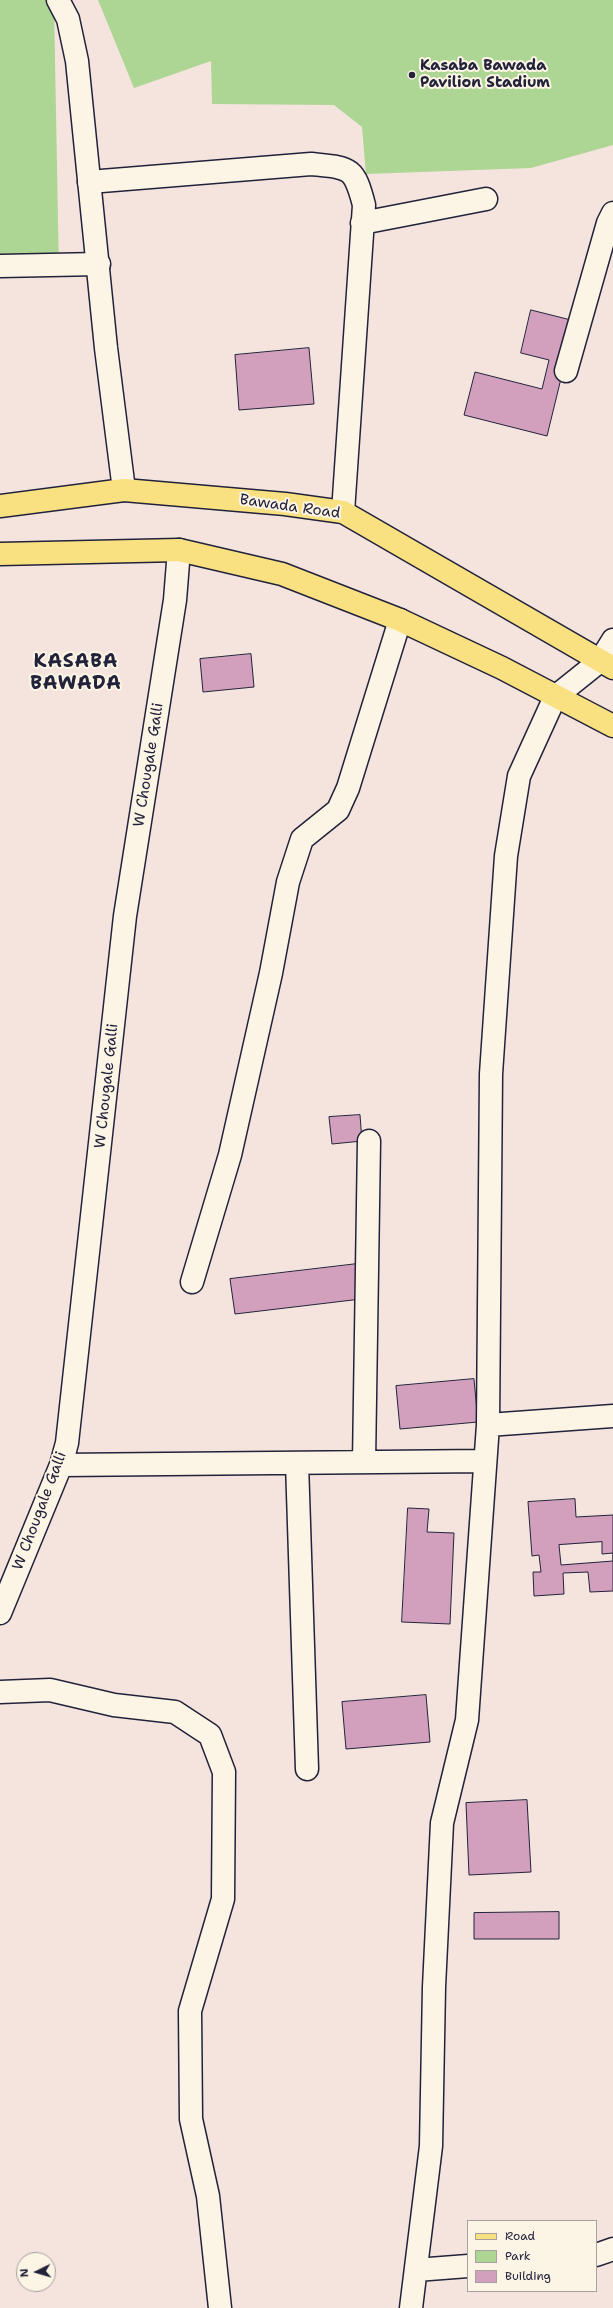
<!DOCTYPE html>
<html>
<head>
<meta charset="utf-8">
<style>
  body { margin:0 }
  #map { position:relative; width:613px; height:2308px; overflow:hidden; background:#f4e4dd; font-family:"Shantell Sans",sans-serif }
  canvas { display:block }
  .legend { position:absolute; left:467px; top:2220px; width:130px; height:72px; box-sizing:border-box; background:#fcf5e5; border:1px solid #a5a1a1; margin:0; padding:5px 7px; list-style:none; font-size:12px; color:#22223b }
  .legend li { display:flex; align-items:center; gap:8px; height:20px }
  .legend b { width:20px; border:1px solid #a5a1a1 }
  .north { position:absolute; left:16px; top:2252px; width:40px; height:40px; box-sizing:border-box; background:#fcf5e5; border:1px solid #a5a1a1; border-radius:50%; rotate:265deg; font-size:11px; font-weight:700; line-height:16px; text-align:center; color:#22223b }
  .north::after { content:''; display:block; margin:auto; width:14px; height:18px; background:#22223b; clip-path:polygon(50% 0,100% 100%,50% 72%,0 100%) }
</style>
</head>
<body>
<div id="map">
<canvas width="613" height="2308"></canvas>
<ul class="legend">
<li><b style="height:5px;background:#f9e181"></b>Road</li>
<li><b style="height:11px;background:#add694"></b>Park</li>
<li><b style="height:11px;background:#d2a0bd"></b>Building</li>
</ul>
<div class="north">N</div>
</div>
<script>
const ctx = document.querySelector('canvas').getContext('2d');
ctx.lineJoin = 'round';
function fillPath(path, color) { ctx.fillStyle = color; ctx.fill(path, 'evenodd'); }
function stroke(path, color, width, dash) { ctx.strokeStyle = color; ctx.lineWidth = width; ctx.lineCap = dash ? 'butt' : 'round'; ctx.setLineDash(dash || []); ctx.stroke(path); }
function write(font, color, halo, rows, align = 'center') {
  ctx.font = font + ' "Shantell Sans",sans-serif'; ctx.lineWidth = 4; ctx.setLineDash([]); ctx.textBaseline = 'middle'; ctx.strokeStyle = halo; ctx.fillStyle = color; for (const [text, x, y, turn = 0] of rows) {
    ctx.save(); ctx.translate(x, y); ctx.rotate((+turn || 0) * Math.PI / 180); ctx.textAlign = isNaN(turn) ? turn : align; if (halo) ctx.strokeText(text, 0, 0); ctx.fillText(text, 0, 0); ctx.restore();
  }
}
fillPath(new Path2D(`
  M0,0H52L54,5L59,274L0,276Z
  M98,0H613V145L531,168L366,174L362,127L334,105L212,104L211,61L134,88Z`), '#add694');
const building = new Path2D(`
  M531,310L575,321L547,436L464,415L475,372L542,389L549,360L521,353Z
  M309,348L314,404L239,410L235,355Z
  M251,654L254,687L203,692L200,659Z
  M360,1115L362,1141L332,1144L329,1117Z
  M357,1264L361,1299L235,1314L230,1279Z
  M474,1379L478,1422L400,1429L396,1386Z
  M575,1499L576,1517L613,1515V1591L590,1592L588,1572L563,1573L564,1594L534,1596L533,1572H541L539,1555L532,1556L528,1502Z
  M408,1508L429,1509L427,1532L454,1533L450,1624L402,1622Z
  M602,1542V1554L613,1553V1561L561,1565L559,1545Z
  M426,1695L430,1742L346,1749L342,1702Z
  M527,1800L531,1872L469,1875L466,1803Z
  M559,1912V1939H474V1913Z`);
fillPath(building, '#d2a0bd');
stroke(building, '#22223b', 1);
const street = new Path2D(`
  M89,182L311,164C350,168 354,166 364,205L343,512
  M362,223L486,199
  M0,266L99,264
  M566,371L608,223L613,213
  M192,1282L230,1155L271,973L288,882L302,839L338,810L348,788L400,620
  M488,1425L613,1416
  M364,1462L369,1141
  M297,1463L307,1769
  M61,1465L485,1461
  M0,1613L61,1465L67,1443L125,916L175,600L179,550
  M0,1692L50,1690L114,1705L175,1712L210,1735L224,1772L223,1899L190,2011L191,2119L208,2196L220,2308
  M596,2255L613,2249
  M416,2270L468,2266
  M411,2308L431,2146L434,1987L442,1823L467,1720L488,1425L491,1074L506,856L519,776L555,697L600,661`);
const secondary = new Path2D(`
  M58,0L68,19L77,61L106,348L124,490
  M600,661L613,640`);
const primary = new Path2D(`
  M0,506L124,490L285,504L343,512L613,668
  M0,554L179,550L282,574L400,620L502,668L613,726`);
stroke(street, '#22223b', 25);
stroke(secondary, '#22223b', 25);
stroke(primary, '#22223b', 25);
stroke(street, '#fcf5e5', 22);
stroke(secondary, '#fcf5e5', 22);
stroke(primary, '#f9e181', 22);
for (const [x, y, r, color] of [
  [412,75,4,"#22223b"]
]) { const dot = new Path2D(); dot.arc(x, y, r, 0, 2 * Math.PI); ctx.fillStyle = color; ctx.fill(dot); stroke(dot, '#fcf5e5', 1.5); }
write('bold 15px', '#22223b', '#fcf5e5', [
  ["Kasaba Bawada",420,66],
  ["Pavilion Stadium",420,83]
], 'left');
write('15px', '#22223b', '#fcf5e5', [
  ["Bawada Road",290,507,8],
  ["W Chougale Galli",149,765,-81],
  ["W Chougale Galli",107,1086,-84],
  ["W Chougale Galli",40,1511,-69]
]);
ctx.letterSpacing = '1px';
write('bold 19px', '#22223b', '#fcf5e5', [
  ["KASABA",76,662],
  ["BAWADA",76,684]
]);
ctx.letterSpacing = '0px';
</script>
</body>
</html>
